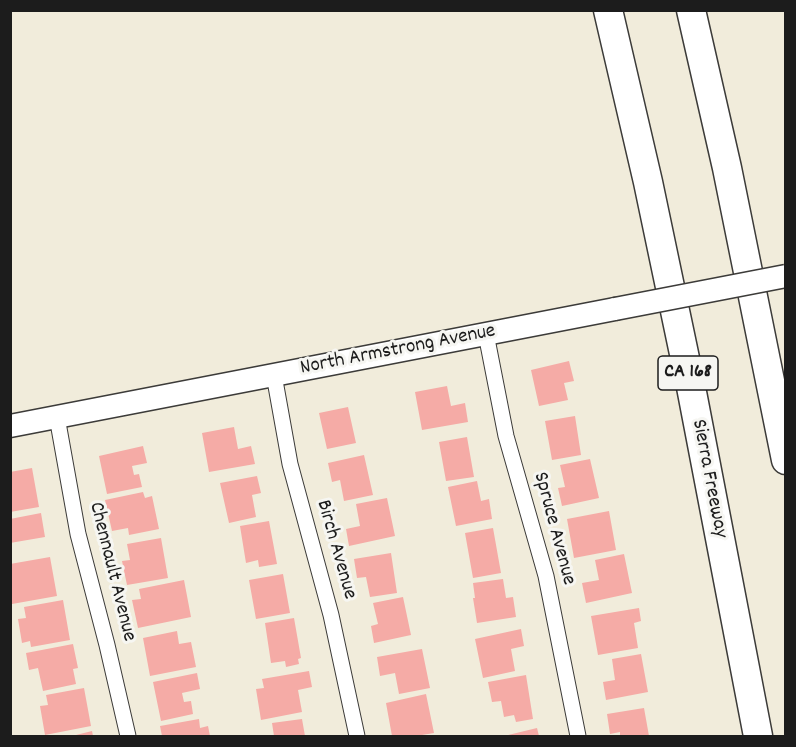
<!DOCTYPE html>
<html>
<head>
<meta charset="utf-8">
<style>
  body { margin:0 }
  #map { position:relative; width:796px; height:747px; overflow:hidden; background:#f1ecdb; font-family:Dekko,sans-serif }
  canvas { display:block }
  .frame { position:absolute; inset:0; border:12px solid #1c1c1c; pointer-events:none }
</style>
</head>
<body>
<div id="map">
<canvas width="796" height="747"></canvas>
<div class="frame"></div>
</div>
<script>
const ctx = document.querySelector('canvas').getContext('2d');
ctx.lineJoin = 'round';
function fillPath(path, color) { ctx.fillStyle = color; ctx.fill(path, 'evenodd'); }
function stroke(path, color, width, dash) { ctx.strokeStyle = color; ctx.lineWidth = width; ctx.lineCap = dash ? 'butt' : 'round'; ctx.setLineDash(dash || []); ctx.stroke(path); }
function write(font, color, halo, rows, align = 'center') {
  ctx.font = font + ' Dekko,sans-serif'; ctx.lineWidth = 6; ctx.setLineDash([]); ctx.textBaseline = 'middle'; ctx.strokeStyle = halo; ctx.fillStyle = color; for (const [text, x, y, turn = 0] of rows) {
    ctx.save(); ctx.translate(x, y); ctx.rotate((+turn || 0) * Math.PI / 180); ctx.textAlign = isNaN(turn) ? turn : align; if (halo) ctx.strokeText(text, 0, 0); ctx.fillText(text, 0, 0); ctx.restore();
  }
}
fillPath(new Path2D(`
  M569,361L574,381L564,383L568,400L539,406L531,370Z
  M447,386L451,406L465,403L468,422L422,430L415,392Z
  M348,407L356,443L327,449L319,413Z
  M575,416L581,455L552,460L545,421Z
  M234,427L238,449L251,446L255,464L209,472L202,433Z
  M467,437L474,477L446,481L439,442Z
  M143,446L147,463L132,466L134,475L139,474L142,487L107,494L99,456Z
  M364,455L373,495L344,501L340,480L332,482L328,463Z
  M590,459L599,498L562,506L558,488L565,487L560,465Z
  M32,468L39,507L10,512V472Z
  M257,476L261,493L252,495L256,517L229,523L220,483Z
  M477,481L481,501L489,499L492,519L456,526L448,487Z
  M143,492L145,498L152,496L159,529L129,535L128,528L112,531L105,500Z
  M387,498L395,536L349,546L346,529L360,526L356,504Z
  M609,511L616,550L574,558L567,519Z
  M41,513L45,537L10,543V519Z
  M269,521L277,564L259,567L258,560L246,563L240,526Z
  M493,528L501,573L473,578L465,533Z
  M161,538L168,578L127,585L122,561L130,560L127,544Z
  M391,553L397,593L370,597L366,577L357,578L354,559Z
  M624,554L632,593L586,603L582,583L599,580L595,560Z
  M50,557L57,596L12,604L10,564Z
  M283,574L290,613L256,619L249,580Z
  M503,579L506,598L513,597L516,617L477,623L473,598H475L473,583Z
  M184,580L191,617L138,628L132,600L141,599L139,589Z
  M403,597L411,635L374,643L371,626L378,624L373,603Z
  M63,600L70,640L31,647L30,641L22,643L18,619L26,618L24,607Z
  M639,608L641,621L634,623L638,648L598,655L591,616Z
  M294,618L301,658L298,659L299,664L286,667L285,661L271,663L265,623Z
  M521,629L524,646L511,649L515,671L483,678L475,639Z
  M177,631L179,644L191,642L196,667L150,676L143,638Z
  M73,644L78,668L73,669L76,684L43,691L38,668L29,670L26,653Z
  M422,649L430,688L399,694L395,673L380,676L377,657Z
  M641,654L648,692L606,700L603,682L615,680L612,659Z
  M309,671L312,687L298,690L302,712L261,720L256,689L264,688L262,679Z
  M197,673L200,689L182,693L184,702L191,701L193,714L161,721L153,682Z
  M526,675L533,719L516,722L514,715L504,717L501,701L492,702L488,682Z
  M84,688L91,726L45,735L40,706L48,705L46,695Z
  M426,694L434,733L416,736H392L386,703Z
  M644,708L649,736H620V732L610,734L607,714Z
  M199,719L200,728L208,726L210,736H162L160,726Z
  M302,719L305,736H274L272,723Z
  M537,728L539,736H504Z
  M92,731L93,736H72Z`), '#f5aba6');
const street = new Path2D(`
  M486,334L506,436L546,576L578,736
  M274,375L290,464L331,615L357,736
  M57,417L78,534L107,645L128,736`);
const secondary = new Path2D(`
  M10,426L615,309`);
const highway = new Path2D(`
  M608,10L648,182L691,387L758,736
  M691,10L727,168L786,460`);
stroke(street, '#3c3b39', 17);
stroke(secondary, '#3c3b39', 25);
stroke(highway, '#3c3b39', 31);
stroke(street, '#fff', 15);
stroke(secondary, '#fff', 22);
stroke(highway, '#fff', 28);
const secondaryBridge = new Path2D(`
  M615,309L786,276`);
stroke(secondaryBridge, '#3c3b39', 25, []);
stroke(secondaryBridge, '#fff', 22);
for (const [x, y, w] of [
  [688,373,60]
]) { const box = new Path2D(); box.roundRect(x - w / 2, y - 17, w, 34, 4.5); ctx.fillStyle = '#f6f6f2'; ctx.fill(box); stroke(box, '#1c1c1c', 1.5); }
write('bold 20px', '#1c1c1c', null, [
  ["CA 168",688,373]
]);
write('21px', '#1c1c1c', '#f6f6f2', [
  ["North Armstrong Avenue",398,351,-11],
  ["Sierra Freeway",708,479,79],
  ["Spruce Avenue",553,529,75],
  ["Birch Avenue",335,550,74],
  ["Chennault Avenue",111,572,76]
]);
</script>
</body>
</html>
